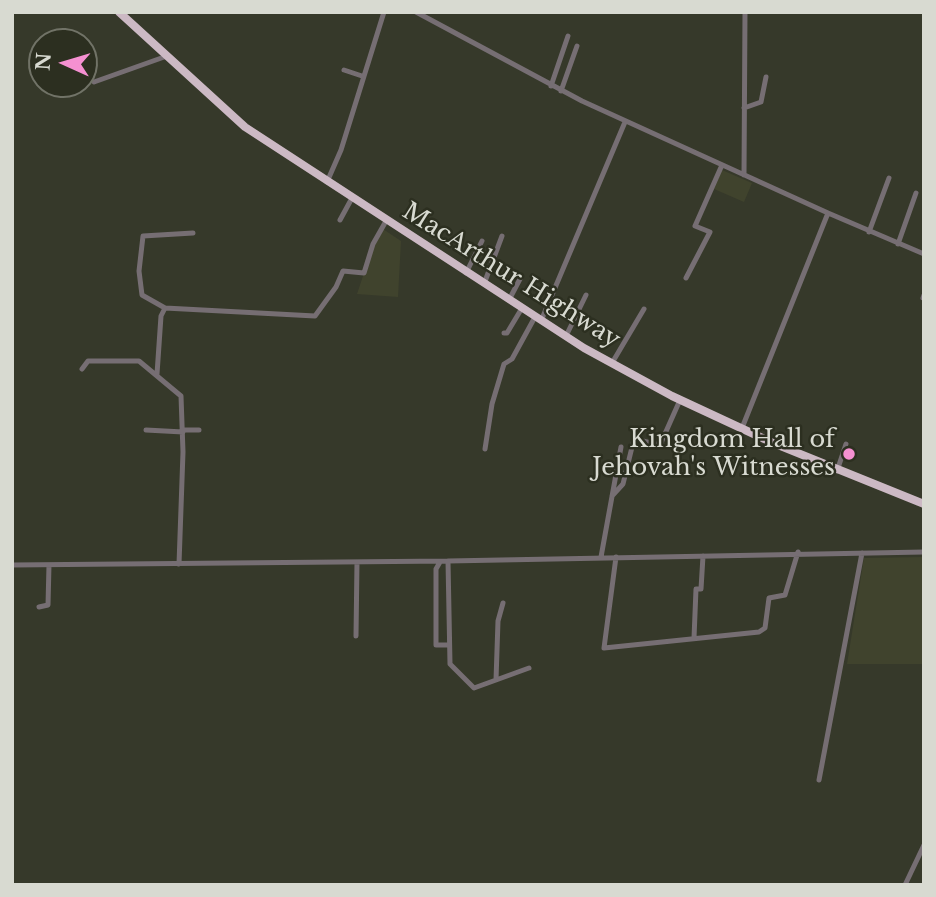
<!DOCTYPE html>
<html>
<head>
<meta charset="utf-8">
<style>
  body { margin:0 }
  #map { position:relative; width:936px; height:897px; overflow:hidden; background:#36392a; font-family:"Libre Baskerville",serif }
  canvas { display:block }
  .frame { position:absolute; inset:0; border:14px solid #d8dad1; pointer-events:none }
  .north { position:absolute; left:28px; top:28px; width:70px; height:70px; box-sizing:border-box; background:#2c2f20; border:2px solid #717367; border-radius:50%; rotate:274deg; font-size:19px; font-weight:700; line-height:28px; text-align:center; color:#d8dad1 }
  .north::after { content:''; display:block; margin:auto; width:24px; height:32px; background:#f590d1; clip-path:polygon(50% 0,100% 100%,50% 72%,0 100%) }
</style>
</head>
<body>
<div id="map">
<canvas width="936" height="897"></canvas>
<div class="frame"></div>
<div class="north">N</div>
</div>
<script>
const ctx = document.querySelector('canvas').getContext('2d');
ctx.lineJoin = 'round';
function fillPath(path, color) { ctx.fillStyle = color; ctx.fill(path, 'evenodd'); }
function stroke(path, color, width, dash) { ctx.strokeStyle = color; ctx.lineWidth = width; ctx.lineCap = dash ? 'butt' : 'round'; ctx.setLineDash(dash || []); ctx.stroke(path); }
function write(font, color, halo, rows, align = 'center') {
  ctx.font = font + ' "Libre Baskerville",serif'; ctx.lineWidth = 5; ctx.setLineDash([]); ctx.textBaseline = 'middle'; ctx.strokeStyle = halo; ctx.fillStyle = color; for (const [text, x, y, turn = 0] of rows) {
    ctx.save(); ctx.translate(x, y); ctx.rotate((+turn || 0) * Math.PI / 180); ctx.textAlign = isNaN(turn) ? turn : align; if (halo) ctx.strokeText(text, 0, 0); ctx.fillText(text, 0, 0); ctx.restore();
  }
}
fillPath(new Path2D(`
  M722,170L752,183L744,202L714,189Z
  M383,229L401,241L398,297L357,294L376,237Z
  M924,557V664H847L864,558Z`), '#40432d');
stroke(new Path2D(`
  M416,12L582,101L828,213L742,428
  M344,70L362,76
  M94,82L167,56
  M551,86L568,36
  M561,91L577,46
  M744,108L761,102L766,77
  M744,175L745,12
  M327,182L341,150L384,12
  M828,213L924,254
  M340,220L352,198
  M869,232L889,178
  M898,244L916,193
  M466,273L482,241
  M686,278L710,232L695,226L722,165
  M484,284L502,236
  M923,298L924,295
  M509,300L521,277
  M165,308L142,295L139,271L143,236L193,233
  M541,321L625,122
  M504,333H507L522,308
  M566,336L586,295
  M612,363L644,309
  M82,369L88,361H139L181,396L183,452L179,564
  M157,374L161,316L165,308L315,316L336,287L343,271L364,273L373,244L386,221
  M146,430L183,432
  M183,430H199
  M485,449L492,404L504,364L512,359L535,317
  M837,471L846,444
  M612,496L623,484L634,439L660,445L680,400
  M601,557L621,447
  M616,557L604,648L759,632L765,628L769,598L785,595L798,552
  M448,561L450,664L474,688L529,668
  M440,562L436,569V645H448
  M12,565L448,561L924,552
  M39,607L48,605L49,565
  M356,636L357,562
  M694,638L696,589H701L703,556
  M496,680L498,621L503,603
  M819,780L862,553
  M905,885L924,845`), '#766e73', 5);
stroke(new Path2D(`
  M119,12L245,127L584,348L672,396L773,443L924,504`), '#ccb9c4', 8);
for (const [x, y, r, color] of [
  [849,454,7,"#f590d1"]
]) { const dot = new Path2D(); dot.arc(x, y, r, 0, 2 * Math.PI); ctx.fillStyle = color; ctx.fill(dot); stroke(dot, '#2c2f20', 2.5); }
write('24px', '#d8dad1', '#2c2f20', [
  ["MacArthur Highway",511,276,32]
]);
write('24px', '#d8dad1', '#2c2f20', [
  ["Kingdom Hall of",835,440],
  ["Jehovah's Witnesses",835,468]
], 'right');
</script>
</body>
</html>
